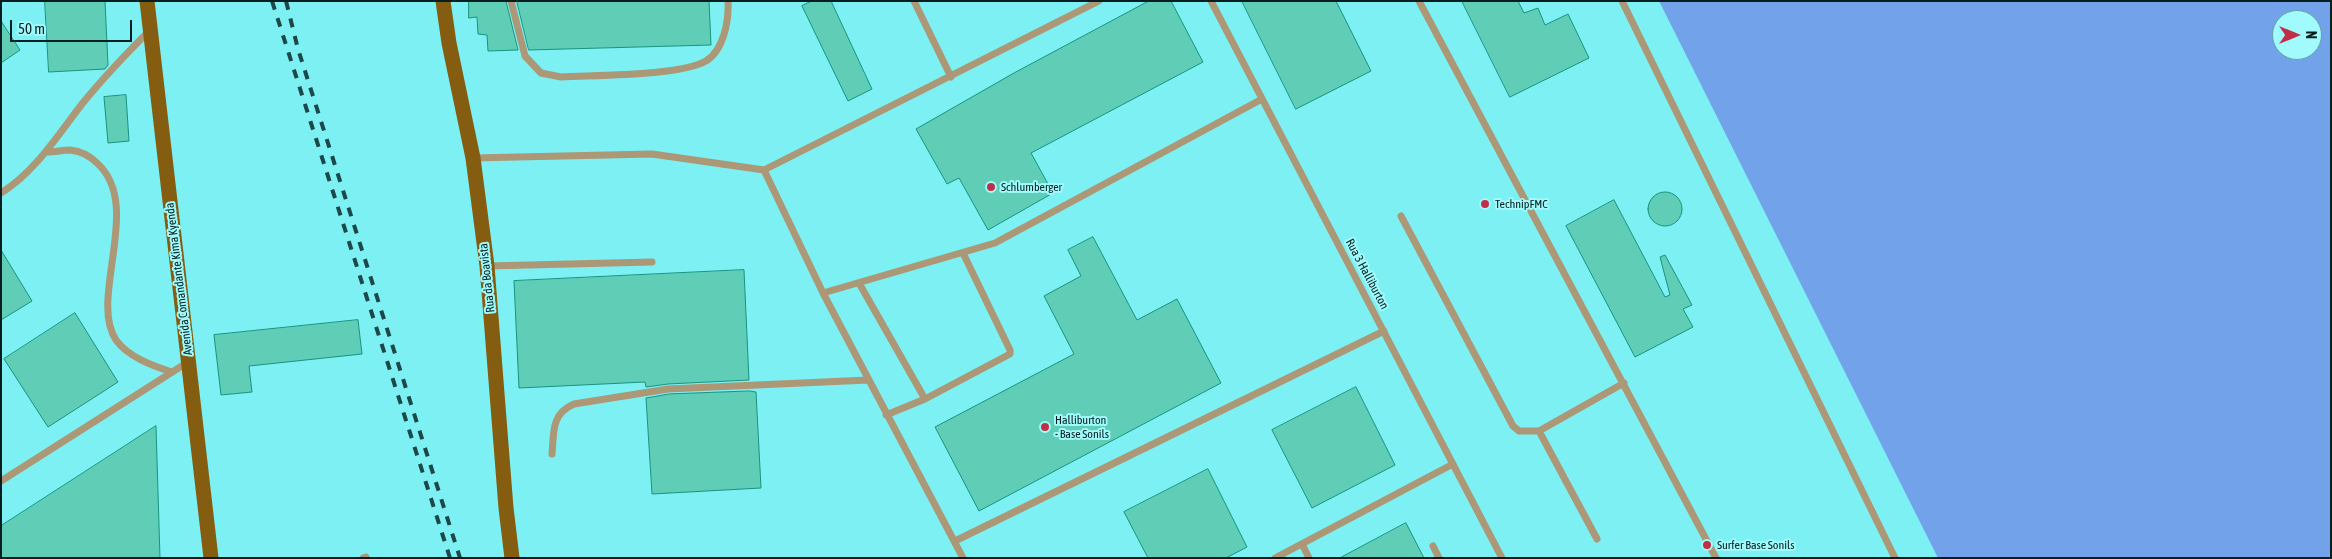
<!DOCTYPE html>
<html>
<head>
<meta charset="utf-8">
<style>
  body { margin:0 }
  #map { position:relative; width:2332px; height:559px; overflow:hidden; background:#7cf0f3; font-family:"Asap Condensed",sans-serif }
  canvas { display:block }
  .frame { position:absolute; inset:0; border:2px solid #051f20; pointer-events:none }
  .north { position:absolute; left:2272px; top:10px; width:50px; height:50px; box-sizing:border-box; background:#a1fafc; border:1px solid #63a2a4; border-radius:50%; rotate:90deg; font-size:14px; font-weight:700; line-height:20px; text-align:center; color:#051f20 }
  .north::after { content:''; display:block; margin:auto; width:18px; height:22px; background:#c02f45; clip-path:polygon(50% 0,100% 100%,50% 72%,0 100%) }
  .scale { position:absolute; left:10px; top:20px; width:122px; height:22px; box-sizing:border-box; border:2px solid #051f20; border-top:0; padding-left:6px; font-size:15px; line-height:18px; white-space:nowrap; color:#051f20; -webkit-text-stroke:4px #a1fafc; paint-order:stroke }
</style>
</head>
<body>
<div id="map">
<canvas width="2332" height="559"></canvas>
<div class="frame"></div>
<div class="north">N</div>
<div class="scale">50 m</div>
</div>
<script>
const ctx = document.querySelector('canvas').getContext('2d');
ctx.lineJoin = 'round';
function fillPath(path, color) { ctx.fillStyle = color; ctx.fill(path, 'evenodd'); }
function stroke(path, color, width, dash) { ctx.strokeStyle = color; ctx.lineWidth = width; ctx.lineCap = dash ? 'butt' : 'round'; ctx.setLineDash(dash || []); ctx.stroke(path); }
function write(font, color, halo, rows, align = 'center') {
  ctx.font = font + ' "Asap Condensed",sans-serif'; ctx.lineWidth = 4; ctx.setLineDash([]); ctx.textBaseline = 'middle'; ctx.strokeStyle = halo; ctx.fillStyle = color; for (const [text, x, y, turn = 0] of rows) {
    ctx.save(); ctx.translate(x, y); ctx.rotate((+turn || 0) * Math.PI / 180); ctx.textAlign = isNaN(turn) ? turn : align; if (halo) ctx.strokeText(text, 0, 0); ctx.fillText(text, 0, 0); ctx.restore();
  }
}
fillPath(new Path2D(`
  M1659,1H2331V558H1938ZM2282,20H2312V50H2282Z`), '#72a2e9');
const building = new Path2D(`
  M45,1H105L108,65L105,69L49,72Z
  M469,1H506L518,50L488,51L487,35L478,34L477,17L469,18Z
  M517,1H709L711,45L529,50Z
  M812,1H831L872,89L848,101L802,6Z
  M1149,1H1171L1203,62L1031,153L1053,193L988,230L959,178L947,184L916,129L1014,73Z
  M1242,1H1336L1371,71L1296,109Z
  M1462,1H1518L1524,13L1538,8L1545,25L1568,14L1589,58L1510,97Z
  M1,21L20,50L1,63Z
  M126,95L129,141L108,143L104,97Z
  M1648 209a17 17 0 1 1 34 0a17 17 0 1 1-34 0Z
  M1614,200L1665,297L1670,295L1660,257L1665,255L1692,305L1683,309L1693,327L1635,357L1566,226Z
  M1093,237L1137,320L1177,299L1221,383L979,511L935,427L1074,354L1044,296L1081,276L1068,250Z
  M1,250L32,301L1,320Z
  M744,270L749,380L668,384L646,387L645,382L519,388L514,281Z
  M75,313L118,382L48,427L4,359Z
  M358,320L362,354L249,366L252,392L221,395L214,335Z
  M1356,387L1395,465L1312,508L1272,430Z
  M750,391L756,392L761,488L652,494L646,398L669,394Z
  M156,426L160,558H1V526Z
  M1208,469L1247,547L1226,558H1148L1124,512Z
  M1406,523L1424,558H1340Z`);
fillPath(building, '#60cdb6');
stroke(building, '#169480', 1);
stroke(new Path2D(`
  M511,1L525,56L541,73L561,77C595,75 680,76 706,61C724,50 729,20 728,1
  M914,1L951,77
  M1211,1L1502,558
  M1419,1L1716,558
  M1622,1L1895,558
  M47,152C55,152 63,150 70,150C80,151 90,156 97,163C144,205 88,298 116,340C128,357 153,366 172,372
  M473,158L652,154L764,170
  M1,193C35,172 58,135 82,104C103,78 126,54 150,30
  M1401,216L1513,426L1519,431H1539L1597,539
  M487,266L652,262
  M859,283L925,399
  M823,293L995,243L1262,99
  M886,415L925,399L1010,354V350L963,253
  M1539,431L1624,383
  M552,454C554,432 551,414 574,404L668,389L868,380
  M1,481L188,362
  M955,541L1384,331
  M1302,544L1309,558
  M1433,546L1439,558
  M363,558L366,557
  M963,558L823,293L764,170L1099,1
  M1275,558L1453,464`), '#ac9776', 7);
stroke(new Path2D(`
  M147,1L211,558
  M443,1L449,43L473,158L487,266L506,508L512,558`), '#845d11', 15);
stroke(new Path2D(`
  M272,1L450,558
  M286,1L298,49L460,558`), '#1c484a', 4, [9, 9]);
for (const [x, y, r, color] of [
  [991,187,5,"#c02f45"],
  [1485,204,5,"#c02f45"],
  [1045,427,5,"#c02f45"],
  [1707,545,5,"#c02f45"]
]) { const dot = new Path2D(); dot.arc(x, y, r, 0, 2 * Math.PI); ctx.fillStyle = color; ctx.fill(dot); stroke(dot, '#a1fafc', 2); }
write('12px', '#051f20', '#a1fafc', [
  ["Schlumberger",1001,187],
  ["TechnipFMC",1495,204],
  ["Halliburton",1055,420],
  ["- Base Sonils",1055,434],
  ["Surfer Base Sonils",1717,545]
], 'left');
write('12px', '#051f20', '#a1fafc', [
  ["Rua 3 Halliburton",1367,274,62],
  ["Rua da Boavista",487,278,-96],
  ["Avenida Comandante Kima Kyenda",179,279,-97]
]);
</script>
</body>
</html>
